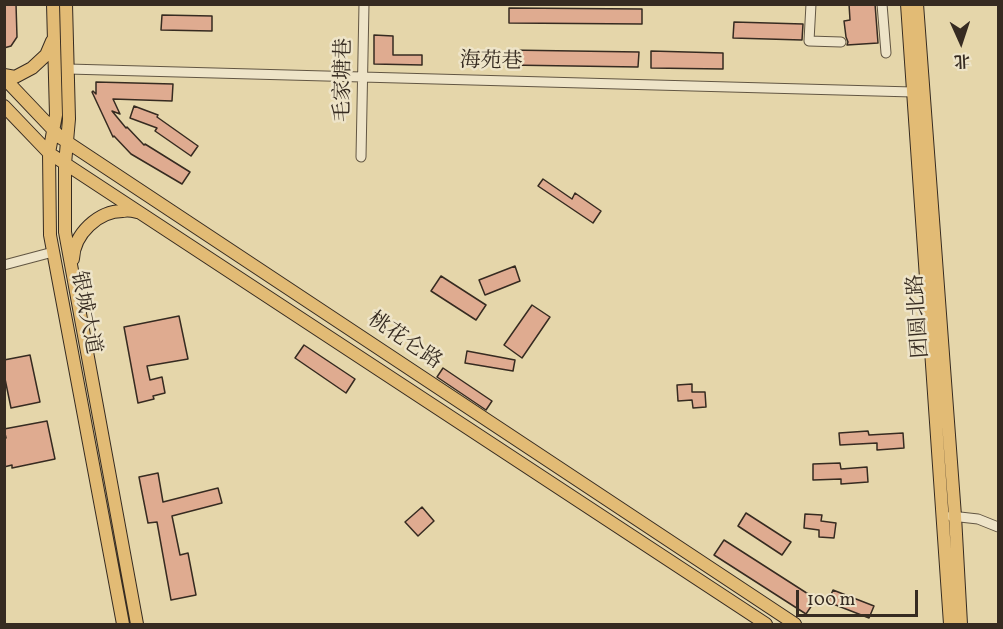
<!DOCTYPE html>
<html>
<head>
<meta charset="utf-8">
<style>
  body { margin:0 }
  #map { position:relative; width:1003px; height:629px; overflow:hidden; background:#e5d6aa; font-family:Vollkorn,"Noto Serif SC",serif }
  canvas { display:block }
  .frame { position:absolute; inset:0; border:6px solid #362b21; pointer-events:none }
  .north { position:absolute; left:931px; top:12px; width:60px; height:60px; -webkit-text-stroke:4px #eee4c8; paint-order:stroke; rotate:177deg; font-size:16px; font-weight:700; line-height:24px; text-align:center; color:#362b21 }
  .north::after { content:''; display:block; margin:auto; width:21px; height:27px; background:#362b21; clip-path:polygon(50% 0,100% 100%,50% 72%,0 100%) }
  .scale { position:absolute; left:796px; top:590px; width:122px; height:27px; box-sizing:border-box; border:3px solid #362b21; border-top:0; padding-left:8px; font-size:18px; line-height:21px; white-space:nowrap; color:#362b21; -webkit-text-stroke:4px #eee4c8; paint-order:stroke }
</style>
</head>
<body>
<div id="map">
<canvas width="1003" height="629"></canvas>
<div class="frame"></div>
<div class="north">北</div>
<div class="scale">100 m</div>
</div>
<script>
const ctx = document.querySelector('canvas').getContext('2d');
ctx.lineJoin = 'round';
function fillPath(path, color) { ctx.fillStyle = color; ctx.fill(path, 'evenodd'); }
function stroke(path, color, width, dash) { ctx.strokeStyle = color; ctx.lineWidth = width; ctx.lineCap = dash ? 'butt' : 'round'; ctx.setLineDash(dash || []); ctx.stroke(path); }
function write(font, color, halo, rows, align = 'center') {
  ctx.font = font + ' Vollkorn,"Noto Serif SC",serif'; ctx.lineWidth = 5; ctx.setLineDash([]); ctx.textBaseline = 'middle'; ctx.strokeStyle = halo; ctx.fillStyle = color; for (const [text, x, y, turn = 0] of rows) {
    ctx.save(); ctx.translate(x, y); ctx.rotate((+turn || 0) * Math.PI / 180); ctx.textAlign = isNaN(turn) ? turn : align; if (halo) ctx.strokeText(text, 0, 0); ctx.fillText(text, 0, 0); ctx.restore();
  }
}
const building = new Path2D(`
  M4,4H16L17,37L11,46L4,48Z
  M849,4H875L878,43L847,45L848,42L846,37L844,21L850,20Z
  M509,8L642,9V24L509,23Z
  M162,15L212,16V31L161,30Z
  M734,22L803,24L802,40L733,38Z
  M374,35L393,36V55H422V65L374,64Z
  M508,50L639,52L638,67L508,65Z
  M651,51L723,53V69L651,68Z
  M96,82L173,84L172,101L113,99L120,114L112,111L126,128L127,127L144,145L145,144L190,172L182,184L131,154L114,136L113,137L92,92L93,91L96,94Z
  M134,106L158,115L157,117L198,146L191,156L155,131L157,128L130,118Z
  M543,179L572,199L575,193L601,211L593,223L538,186Z
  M515,266L520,281L485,295L479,280Z
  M441,276L486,305L476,320L431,291Z
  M532,305L550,317L522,358L504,345Z
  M179,316L188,359L147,366L150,380L162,377L165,393L153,396L154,399L138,403L124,327Z
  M304,345L355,379L346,393L295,358Z
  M467,351L515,360L513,371L465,363Z
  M30,355L40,402L11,408L4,374V360Z
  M443,368L492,401L486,410L437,377Z
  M692,384V392H705L706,407L693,408L692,400L678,401L677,385Z
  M47,421L55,459L12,468V465L4,467V438H6L4,429Z
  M868,431L869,435L903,433L904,448L877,450V443L840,445L839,433Z
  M840,463L841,469L867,467L868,482L841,484V479L813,480V464Z
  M158,473L163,502L218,488L222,503L172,516L180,555L188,553L196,595L171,600L157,522L148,523L139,477Z
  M422,507L434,521L418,536L405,522Z
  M746,513L791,542L782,555L738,526Z
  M805,514L822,515L821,521L836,523L834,538L819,537V530L804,528Z
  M724,540L816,599L806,614L714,555Z
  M833,590L874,606L869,618L828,602Z`);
fillPath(building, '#dfab90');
stroke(building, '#362b21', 1.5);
const minor = new Path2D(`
  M811,4L809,41L841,42
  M882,4L886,53
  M68,69L913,92
  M361,157L364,4
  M4,265L53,252
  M951,516L978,519L998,527`);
const major = new Path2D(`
  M53,4L56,115L49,153L50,235L123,624
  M66,4L69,119L65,164V232L137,624
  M907,4L950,624
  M917,4L955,516L961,624
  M4,75L15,77L32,68L46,55L52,41
  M4,78L61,138L795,624
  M4,106L49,153L766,624
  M73,259C74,234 98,211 123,211C128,210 133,211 137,212`);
stroke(minor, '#625643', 11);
stroke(major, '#362b21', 14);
stroke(minor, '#eee4c8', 9);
stroke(major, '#e2bb75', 12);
write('21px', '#362b21', '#eee4c8', [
  ["海苑巷",491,63,1],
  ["毛家塘巷",345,80,-89],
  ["银城大道",84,313,79],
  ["团圆北路",920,316,-94],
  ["桃花仑路",404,342,34]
]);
</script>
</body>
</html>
